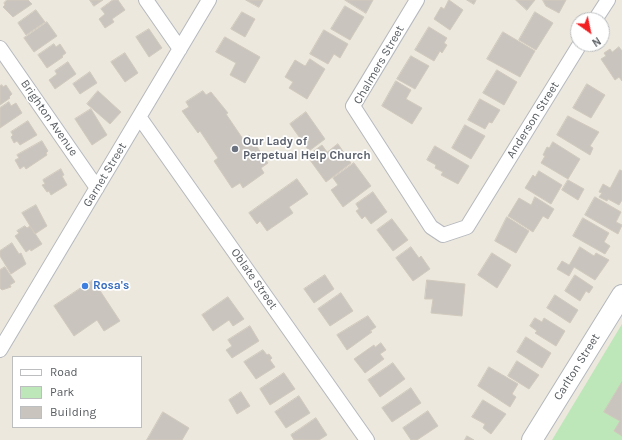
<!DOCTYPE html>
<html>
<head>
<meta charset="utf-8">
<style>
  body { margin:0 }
  #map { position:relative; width:622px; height:440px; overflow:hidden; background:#ece8de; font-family:Karla,sans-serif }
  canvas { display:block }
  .legend { position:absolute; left:12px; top:356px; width:130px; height:72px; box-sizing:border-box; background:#fff; border:1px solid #bcbec0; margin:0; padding:5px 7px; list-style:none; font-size:12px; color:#585d61 }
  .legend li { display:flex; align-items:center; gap:8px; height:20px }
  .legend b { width:20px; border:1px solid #bcbec0 }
  .north { position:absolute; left:570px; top:12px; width:40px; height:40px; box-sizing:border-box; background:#fff; border:1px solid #bcbec0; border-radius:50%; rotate:147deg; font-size:11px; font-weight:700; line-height:16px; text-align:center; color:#585d61 }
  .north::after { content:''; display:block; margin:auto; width:14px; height:18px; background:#f21f22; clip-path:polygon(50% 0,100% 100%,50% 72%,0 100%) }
</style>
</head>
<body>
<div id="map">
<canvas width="622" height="440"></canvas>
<ul class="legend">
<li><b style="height:5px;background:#fff"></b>Road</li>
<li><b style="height:11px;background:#bde6b9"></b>Park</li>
<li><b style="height:11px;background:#c9c5be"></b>Building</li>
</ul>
<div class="north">N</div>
</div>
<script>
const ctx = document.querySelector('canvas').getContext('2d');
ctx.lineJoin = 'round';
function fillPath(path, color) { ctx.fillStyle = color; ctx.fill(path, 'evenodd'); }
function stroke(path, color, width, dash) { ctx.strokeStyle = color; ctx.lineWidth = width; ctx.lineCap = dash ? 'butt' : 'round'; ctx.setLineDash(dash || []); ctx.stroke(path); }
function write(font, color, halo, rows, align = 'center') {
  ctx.font = font + ' Karla,sans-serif'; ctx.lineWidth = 3.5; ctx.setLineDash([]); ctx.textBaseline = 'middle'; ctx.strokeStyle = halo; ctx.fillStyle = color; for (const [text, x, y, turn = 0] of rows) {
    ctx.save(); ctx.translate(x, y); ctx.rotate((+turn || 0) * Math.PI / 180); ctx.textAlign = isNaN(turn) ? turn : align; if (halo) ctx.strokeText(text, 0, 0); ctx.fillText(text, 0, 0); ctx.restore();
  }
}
fillPath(new Path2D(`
  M622,324V440H552Z`), '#bde6b9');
const building = new Path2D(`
  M7,0H28L32,4L13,17L3,7L5,5L4,3Z
  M90,0H103L94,6Z
  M113,0H118L125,10L112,19L114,22L105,28L99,19L105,14L101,9Z
  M246,0H263L259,7Z
  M345,0H373L366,13Z
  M449,0L463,10L450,30L434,19L441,7L444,9Z
  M467,0H476L474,4Z
  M516,0H535L527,10Z
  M543,0H566L559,13L546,6Z
  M345,6L364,17L350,40L331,29Z
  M36,10L45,22L26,35L18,23Z
  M242,12L255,19L245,37L231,29Z
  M535,12L553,23L536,50L519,40Z
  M47,22L57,36L34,52L24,38Z
  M429,27L447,38L444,43L447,45L442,53L440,51L434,61L415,50Z
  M149,29L162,48L149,57L136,37Z
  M324,30L348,44L340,58L334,54L328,64L310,54Z
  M503,32L535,51L520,77L487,59Z
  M225,37L260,57L245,83L230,75L236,63L216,52Z
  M54,44L56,47L60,44L66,53L62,56L63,57L47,68L38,55Z
  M619,47L622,51V81L619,77L615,80L601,59L606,56L604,53L610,49L612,52Z
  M125,53L138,73L125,82L111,62Z
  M411,56L429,66L415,89L397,79Z
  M310,59L325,69L307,99L289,88L293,82L285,77L295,60L305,66Z
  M68,62L76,74L55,89L49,80L57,74L55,71Z
  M497,70L517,82L504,105L483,93Z
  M90,72L97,83L80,94L73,84Z
  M396,81L411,90L406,99L422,108L412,124L382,106Z
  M587,84L605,95L591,118L573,108Z
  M2,85L3,87L6,85L12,94L9,97L10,98L0,105V86Z
  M98,91L121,112L110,124L87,104Z
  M203,91L206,95L211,92L228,113L226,114L243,139L249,135L268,163L261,168L264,173L243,188L240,183L232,188L214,161L218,158L200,131L198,133L182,111L189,107L186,102Z
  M480,99L500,110L492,123L489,122L485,129L468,120Z
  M9,102L11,106L16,103L22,113L0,128V108Z
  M91,109L107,135L92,145L75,119Z
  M306,112L325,139L309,151L290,124Z
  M568,116L599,132L590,146L593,148L590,155L557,135Z
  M28,121L37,135L20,145L17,141L14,143L11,137L13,135L11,132Z
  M465,125L485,136L471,159L452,148Z
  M42,141L48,151L46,153L47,155L26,169L24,166L20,169L15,160L19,158L17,155Z
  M553,142L580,159L568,179L541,163L545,156L543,155L547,147L549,148Z
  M338,144L351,163L326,182L307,156L322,145L327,152Z
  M435,146L469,166L458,184L441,175L443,172L435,168L436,165L427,160Z
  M354,163L371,186L343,207L331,190L338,185L333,178Z
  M61,169L64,175L62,176L67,185L51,195L49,191L47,192L42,185L45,184L43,180Z
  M620,170L622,171V200L619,205L608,199L607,201L599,197L602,193L599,192L603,184L610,188Z
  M539,171L562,185L551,204L525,188L533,175L535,177Z
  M297,179L308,194L289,207L293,213L267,231L260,221L257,224L249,213Z
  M568,180L584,189L578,200L562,190Z
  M373,192L387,212L371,224L365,216L362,219L356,211L359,209L356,204Z
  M535,197L554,209L548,219L543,216L533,232L508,216L519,198L531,205Z
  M595,197L621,212L616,222L622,225L618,234L585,215Z
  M36,205L47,226L35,234L22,213Z
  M507,217L529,231L516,253L495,241Z
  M583,218L609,233L604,242L610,246L605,254L573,236Z
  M392,219L408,240L393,251L377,230Z
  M25,226L27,228L30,226L42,244L31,251L30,249L26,252L15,236L19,233L17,231Z
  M12,243L19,254L21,253L26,264L11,274L0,256V251Z
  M411,247L419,258L421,256L430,269L413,281L396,258Z
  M580,247L594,256L596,253L609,260L595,280L574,267L569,276L557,269L562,261L569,265Z
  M492,253L511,265L497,288L478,275Z
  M5,267L15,282L10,285L11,287L2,290L0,288V270Z
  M325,275L334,289L314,303L304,289Z
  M575,275L593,287L589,293L586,291L580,301L565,291Z
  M93,280L120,321L104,331L97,320L74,336L54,306Z
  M427,280L465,284L462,316L431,313L433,299H425Z
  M341,293L353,311L330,326L318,309Z
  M555,295L578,310L570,323L547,308Z
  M228,297L244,319L233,326L229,320L213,331L202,315Z
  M368,316L376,327L370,331L372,332L347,350L337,335Z
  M535,318L542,322L544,318L565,331L556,346L535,333L537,331L530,326Z
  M250,326L259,341L232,358L226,350L232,346L228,340Z
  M526,337L551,353L542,368L517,352Z
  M381,343L386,350L380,354L384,359L365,373L354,359L374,345L375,347Z
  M263,350L267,355L269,354L272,358L270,360L275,367L256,379L244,362Z
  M517,361L539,375L529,389L508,376Z
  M393,363L405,379L380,397L368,380Z
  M489,367L518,384L512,394L516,397L510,407L478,386Z
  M284,373L295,389L270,405L260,389Z
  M622,382V436L614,431L620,421L604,412Z
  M411,388L421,403L392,422L382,408Z
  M241,392L250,406L237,414L229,400Z
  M299,396L310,413L286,428L275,412Z
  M483,400L506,414L491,434L483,428L485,424L472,417Z
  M428,411L438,426L417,440H411L403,428Z
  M163,412L189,428L182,440H147Z
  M316,418L327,435L319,440H294L291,435Z
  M467,436L474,440H465Z`);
fillPath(building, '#c9c5be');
stroke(building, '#d1c9bd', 1);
const street = new Path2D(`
  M146,0L180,49
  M417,0L353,106L431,227L443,235L467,227L580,44
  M595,20L608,0
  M0,48L97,188
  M140,118L367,440
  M0,350L209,0`);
const secondary = new Path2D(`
  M532,440L622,295`);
stroke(street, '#b5b8bd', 16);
stroke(secondary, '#b3b7bd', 22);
stroke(street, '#fff', 14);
stroke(secondary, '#fff', 20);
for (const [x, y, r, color] of [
  [235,149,4,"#6b7280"],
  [85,286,4,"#3f7fe0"]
]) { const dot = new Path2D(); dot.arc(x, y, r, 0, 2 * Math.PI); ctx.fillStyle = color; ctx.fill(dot); stroke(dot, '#fff', 1.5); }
write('12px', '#585d61', '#fff', [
  ["Chalmers Street",379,65,-60],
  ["Brighton Avenue",49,118,55],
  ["Anderson Street",533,120,-58],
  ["Garnet Street",105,175,-59],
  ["Oblate Street",254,279,55],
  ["Carlton Street",577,367,-58]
]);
write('bold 12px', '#5b616d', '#fff', [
  ["Our Lady of",243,142],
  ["Perpetual Help Church",243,156]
], 'left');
write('bold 12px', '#366cbe', '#fff', [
  ["Rosa's",93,286]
], 'left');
</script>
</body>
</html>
